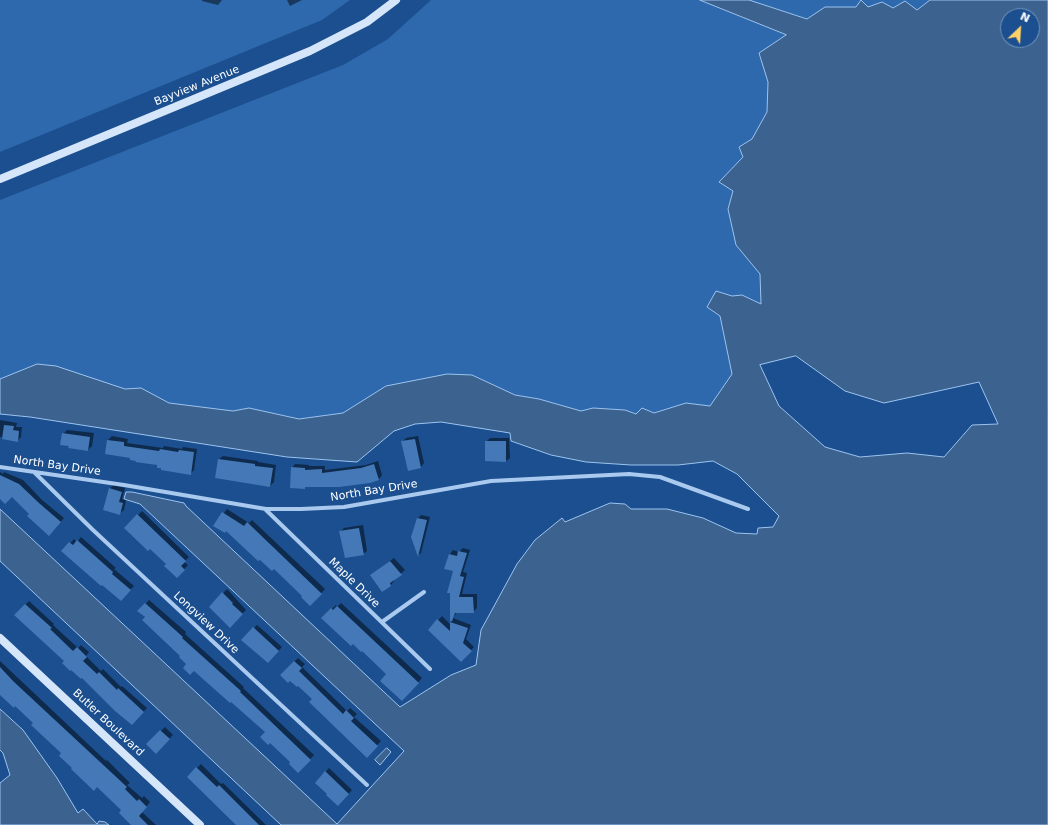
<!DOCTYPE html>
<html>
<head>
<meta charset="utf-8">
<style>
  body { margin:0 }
  #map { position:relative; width:1048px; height:825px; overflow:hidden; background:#1b4f8f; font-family:"DejaVu Sans",sans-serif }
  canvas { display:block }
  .north { position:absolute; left:1000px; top:8px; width:40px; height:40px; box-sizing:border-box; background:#1b4f8f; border:1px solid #7695bc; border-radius:50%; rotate:25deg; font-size:11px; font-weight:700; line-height:16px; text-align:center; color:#fff }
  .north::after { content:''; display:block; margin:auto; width:14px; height:18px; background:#ffd166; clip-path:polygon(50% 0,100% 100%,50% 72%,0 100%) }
</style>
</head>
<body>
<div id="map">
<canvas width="1048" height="825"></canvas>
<div class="north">N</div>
</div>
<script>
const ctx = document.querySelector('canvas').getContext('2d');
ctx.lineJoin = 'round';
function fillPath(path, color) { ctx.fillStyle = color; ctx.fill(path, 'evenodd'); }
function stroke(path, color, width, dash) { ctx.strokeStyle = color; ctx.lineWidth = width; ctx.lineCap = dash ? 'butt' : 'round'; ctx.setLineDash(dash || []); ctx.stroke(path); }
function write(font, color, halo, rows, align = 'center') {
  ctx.font = font + ' "DejaVu Sans",sans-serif'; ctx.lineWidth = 3; ctx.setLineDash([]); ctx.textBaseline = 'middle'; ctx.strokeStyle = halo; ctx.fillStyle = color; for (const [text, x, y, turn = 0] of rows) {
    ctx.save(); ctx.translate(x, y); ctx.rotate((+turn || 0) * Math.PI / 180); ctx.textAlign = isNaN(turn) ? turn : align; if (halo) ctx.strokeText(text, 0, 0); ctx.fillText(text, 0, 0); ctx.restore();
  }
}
fillPath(new Path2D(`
  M0,0H350L322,20L0,152Z
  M431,0H700L786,35L759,53L768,82L767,112L752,139L739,147L743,157L719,182L733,191L728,209L736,245L760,274L761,305L743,295L732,296L716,291L707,307L720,316L732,374L710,406L686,403L654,413L642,408L636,414L625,410L593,408L581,411L539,399L515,395L472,375L386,386L343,413L299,419L249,408L233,411L169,403L141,388L125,389L56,366L0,379V200L343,65L388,39Z
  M749,0H861L856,7H825L808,19Z
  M862,0H930L917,10L893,8L882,2L868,7Z`), '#2e69ad');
const water = new Path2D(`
  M700,0H749L807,19L825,7H856L861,0L868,7L882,2L893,8L905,1L917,10L930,0H1048V825H281L0,561V509L337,824L404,751L140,504L124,499L126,492H132L184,503L186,506L400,707L451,675L476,665L481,630L517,564L535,540L562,518L565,522L610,503L625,504L631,509H667L703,518L736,533L757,534L758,528L773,527L779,516L737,474L713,461L678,465H631L586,462L551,455L511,441L510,433L441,422L415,424L394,431L357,462L287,457L30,417L0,414V379L37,364L56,366L125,389L141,388L169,403L233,411L249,408L299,419L343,413L386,386L447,374L472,375L515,395L539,399L581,411L593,408L625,410L636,414L642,408L654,413L686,403L710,406L732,374L720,316L707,307L716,291L732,296L742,295L761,304L760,274L736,245L728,209L733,191L719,182L743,157L739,147L752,139L767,112L768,82L759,53L786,35ZM1008,16H1032V40H1008ZM796,356L845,391L884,403L979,382L998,424L972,425L944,457L907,453L860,457L825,447L779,406L760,365Z
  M0,709L23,730L57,778L78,813L83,809L97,824L99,821L105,822L109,825H0V783L10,775L3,753L0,750Z
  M387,748L391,752L380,765L375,760Z`);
fillPath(water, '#3c6290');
stroke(water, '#9cc4f0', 1);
fillPath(new Path2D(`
  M202,0H222L218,5L202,1Z
  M287,0H302L290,6Z
  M0,420L17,423L16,427H22L21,437L18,440L0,437Z
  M67,430L94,433L92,446L88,450L70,445L63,434Z
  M112,436L128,439L127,443L163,448L164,446L182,449L183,447L197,449L194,470L190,474L158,465L137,460L108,440Z
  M418,436L424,463L421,467L402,442L406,438Z
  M490,438H509L510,458L506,461L486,442Z
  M223,456L258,461V462L276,465L274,482L270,486L219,459Z
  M378,461L382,475L379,479L306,486L304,488L292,468L295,464L309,465V466H325V470L366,465Z
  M0,472L3,474L4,472L23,480L42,500L64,518L53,531L31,514L13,496L0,491Z
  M114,485L125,488L122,499L126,500L124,510L120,513L105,509L110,488Z
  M227,509L249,523L252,520L325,589L310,605L303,596L274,568L227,530L215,525Z
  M142,511L189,557L184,562L188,565L177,577L168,564L150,548L125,528Z
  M421,515L430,517L421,553L418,555V518Z
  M363,525L367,551L363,554L340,532L344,528Z
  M81,537L116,568L114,569L134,586L124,596L63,551L74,539L77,542Z
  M463,548L470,550L463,572L467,573L462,594H477V608L473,612H457L453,618L471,625L466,639L474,647L461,661L429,630L442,616L451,625V622L453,620H451L455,570L446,568L450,554L453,550L459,552Z
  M394,558L405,570L393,580L394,581L391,585L382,591L371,575Z
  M227,589L246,610L230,626L210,607Z
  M149,600L186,632L185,634L244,687L243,688L314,755L298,772L292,762L266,732L231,700L187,664L182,656L139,611Z
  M29,601L54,624L53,625L78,648L81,645L89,652L86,656L101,671L103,669L121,687L122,686L147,708L132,724L16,615Z
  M341,603L422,678L402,700L388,674L362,649L323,618L336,605L337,607Z
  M257,625L282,647L268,662L243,639Z
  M298,658L305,664L302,667L347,711L350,708L357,714L354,717L381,741L367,756L314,698L298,684L281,675Z
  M0,661L106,761L107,760L130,783L127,785L142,798L144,796L150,802L142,812L156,825H133L123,810L97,786L73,768L63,753L34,723L15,705L0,694Z
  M165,727L173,735L156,752L147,744Z
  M201,764L221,784L223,783L266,825H238L188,777Z
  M329,768L352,790L338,805L329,794L316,783Z`), '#0007');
fillPath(new Path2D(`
  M4,425L14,426L13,430L19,431L18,442L2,439Z
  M62,433L90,437L88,451L68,448L69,446L60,445Z
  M415,439L421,468L408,471L401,441Z
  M107,440L124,442V446L159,451L160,449L178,452L179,450L194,452L191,475L161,470V468H157V465L135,462L136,461L130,460V458L105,454Z
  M485,441H506V462L485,461Z
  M218,459L255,464V466L273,468L270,487L215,478Z
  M374,464L379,480L370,483L339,487H305V489L290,488L291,467L305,468V470L322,469V473L361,468Z
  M0,475L19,484L39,503L61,522L49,536L27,516L29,514L12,497L5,504L0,499Z
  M109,488L122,492L119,502L123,503L120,515L103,510Z
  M222,512L244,526L247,522L322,594L310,606L301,597L302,596L274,569L272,571L260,560L258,561L226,531L225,533L213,526Z
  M137,514L186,561L181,566L185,570L177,578L164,566L166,564L150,549L148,551L124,528Z
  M417,518L427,520L418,557L411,537Z
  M359,528L364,555L345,558L339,531Z
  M77,540L113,572L112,574L131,590L121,601L102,585L101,586L61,551L69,542L73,545Z
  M458,551L467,553L460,576L464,577L459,597H473L474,613H455L452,621H450V593H447L453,571L444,569L449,554L457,556Z
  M390,561L402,575L390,583L391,586L382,592L370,575Z
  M222,592L233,603L232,604L243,614L230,628L209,607Z
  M145,603L183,637L182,638L241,691L240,692L311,760L298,773L289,764L290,762L270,743L268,745L260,737L265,732L231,702L230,703L194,671L190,675L183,668L186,664L179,657L180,656L142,620L145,617L137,611Z
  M25,604L52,628L50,629L73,651L77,647L87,657L83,661L97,674L99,672L117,690L118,688L144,712L132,725L115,711L82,678L81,679L71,670L70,671L62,663L64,661L14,615Z
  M337,606L419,683L402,701L380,681L386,674L362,651L361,652L353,644L351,646L321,618L331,608L333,610Z
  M437,619L450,631V622L468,628L463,643L472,651L461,662L428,630Z
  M253,627L279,651L268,663L241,640Z
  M294,661L302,668L299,671L343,714L346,710L354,718L351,721L378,746L367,758L309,702L312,699L298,686L297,687L290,681L288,683L280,675Z
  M0,667L13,681L127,787L125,789L137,801L139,799L147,807L139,816L148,825H131L119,813L121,810L97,787L94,791L71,769L72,768L59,756L61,753L31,725L33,723L15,706L14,708L0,695Z
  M160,730L170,739L156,754L146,744Z
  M196,767L217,787L219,785L259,825H236L187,777Z
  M325,771L349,794L338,806L326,795L327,794L315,783Z`), '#4478b7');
stroke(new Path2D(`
  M0,467L124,485L266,509H301L344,507L491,481L629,474L660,477L748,509
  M34,472L93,530L367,785
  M266,510L430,669
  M382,622L424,592`), '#a9c9ee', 4);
stroke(new Path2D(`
  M0,179L310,51L367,22L396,0
  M0,638L200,825`), '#d6e6fa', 8);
write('11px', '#fff', '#1b4f8f', [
  ["Bayview Avenue",197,86,-22],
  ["North Bay Drive",57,466,8],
  ["North Bay Drive",374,491,-9],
  ["Maple Drive",354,583,44],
  ["Longview Drive",206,623,43],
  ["Butler Boulevard",108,723,43]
]);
</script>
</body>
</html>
